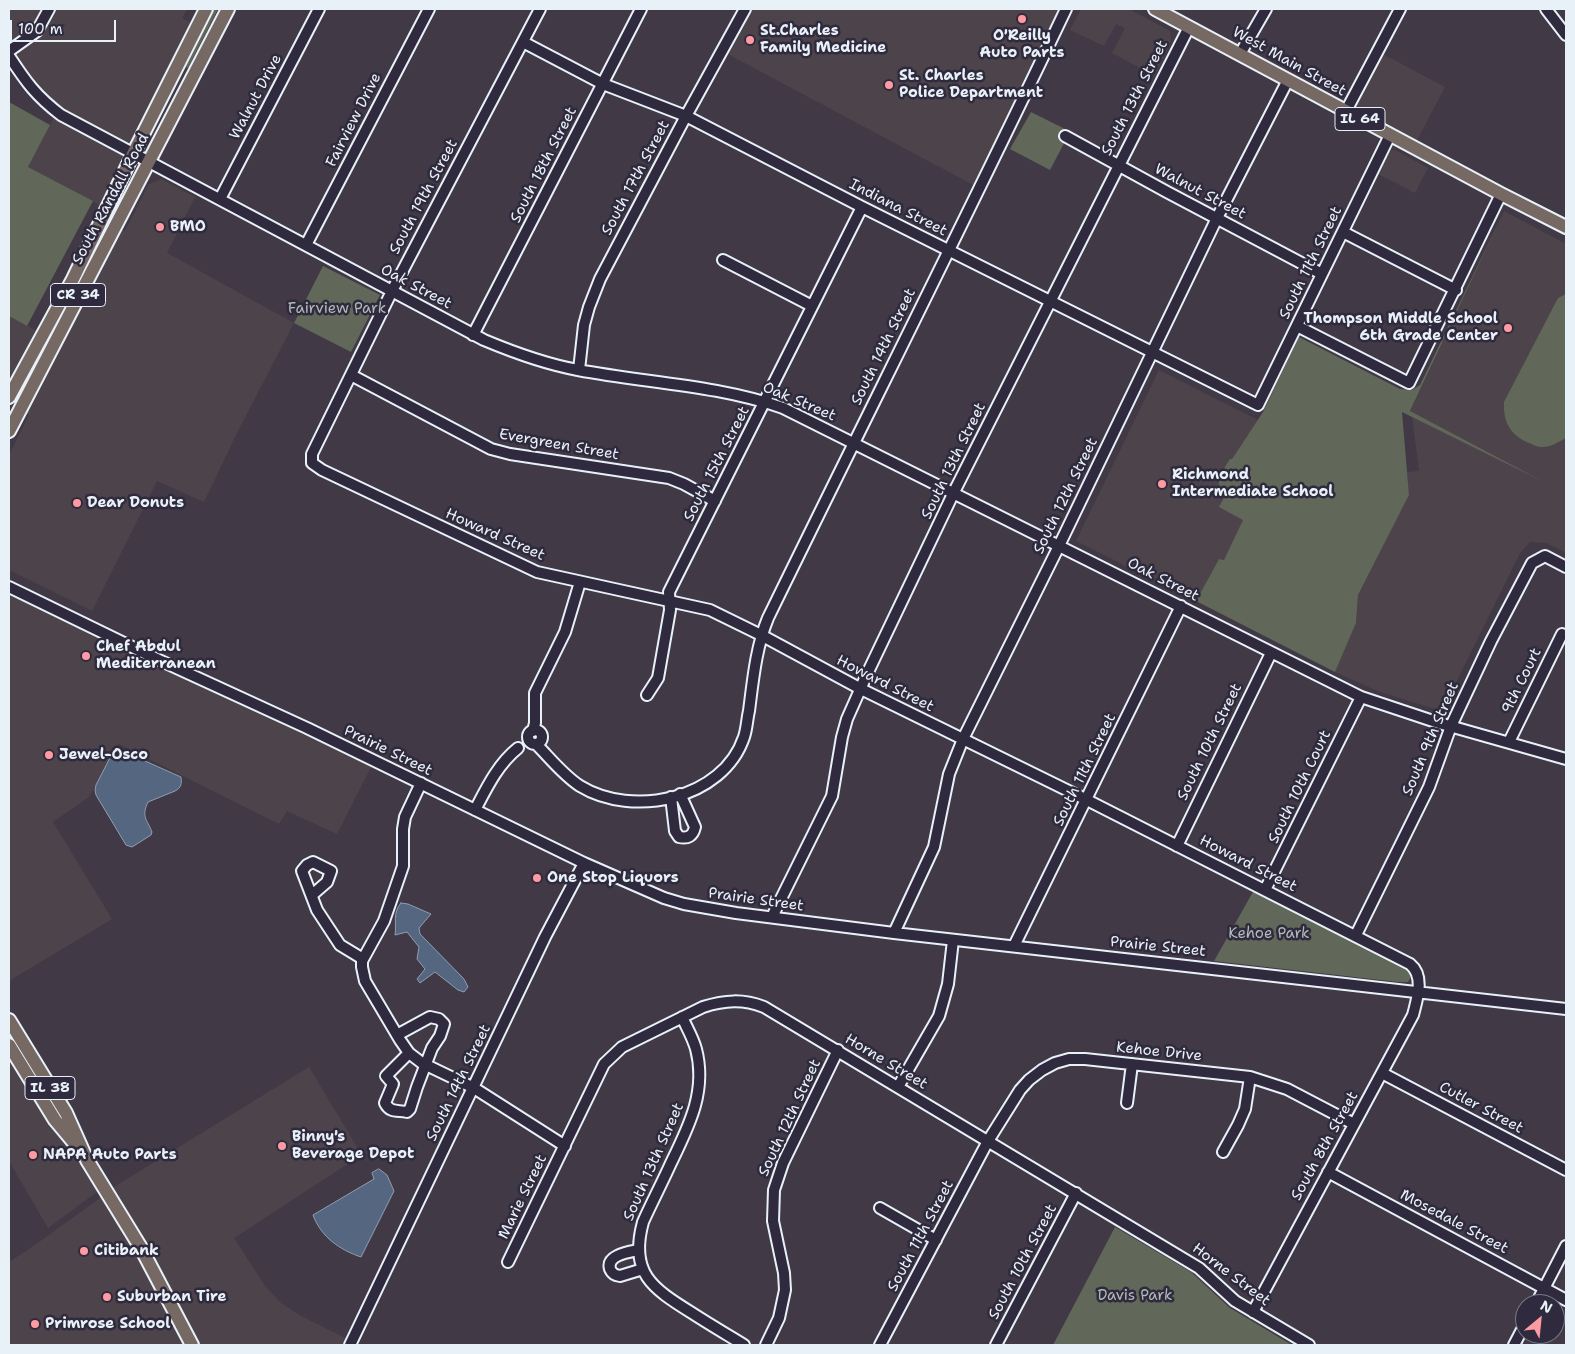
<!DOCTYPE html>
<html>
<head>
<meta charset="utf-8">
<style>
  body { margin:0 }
  #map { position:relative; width:1575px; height:1354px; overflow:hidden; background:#413945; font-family:"Shantell Sans",sans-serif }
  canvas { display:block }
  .frame { position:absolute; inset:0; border:10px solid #e8f1f8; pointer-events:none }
  .north { position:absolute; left:1515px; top:1294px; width:50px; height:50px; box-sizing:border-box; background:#2f2a3d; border:1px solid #797a88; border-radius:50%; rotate:28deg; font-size:14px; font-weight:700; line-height:20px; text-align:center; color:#e8f1f8 }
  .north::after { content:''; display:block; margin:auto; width:18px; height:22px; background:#ff9aa2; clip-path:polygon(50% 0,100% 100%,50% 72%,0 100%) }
  .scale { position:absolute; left:10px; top:20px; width:106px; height:22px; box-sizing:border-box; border:2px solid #e8f1f8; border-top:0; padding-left:6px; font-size:15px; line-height:18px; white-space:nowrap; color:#e8f1f8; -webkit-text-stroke:4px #2f2a3d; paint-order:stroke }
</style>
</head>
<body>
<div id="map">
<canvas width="1575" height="1354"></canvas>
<div class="frame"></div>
<div class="north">N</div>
<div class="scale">100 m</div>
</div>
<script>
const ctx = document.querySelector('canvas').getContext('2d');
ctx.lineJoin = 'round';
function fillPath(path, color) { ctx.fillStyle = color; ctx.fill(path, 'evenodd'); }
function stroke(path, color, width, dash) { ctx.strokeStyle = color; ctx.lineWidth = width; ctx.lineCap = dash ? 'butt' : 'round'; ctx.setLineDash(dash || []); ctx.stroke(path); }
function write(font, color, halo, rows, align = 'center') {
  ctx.font = font + ' "Shantell Sans",sans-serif'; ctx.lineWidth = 5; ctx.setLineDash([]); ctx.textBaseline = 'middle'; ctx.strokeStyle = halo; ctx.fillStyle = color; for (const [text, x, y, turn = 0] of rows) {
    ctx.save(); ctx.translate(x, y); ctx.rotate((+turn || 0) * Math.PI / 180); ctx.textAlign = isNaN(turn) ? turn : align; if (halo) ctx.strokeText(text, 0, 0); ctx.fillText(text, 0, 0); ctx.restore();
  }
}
fillPath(new Path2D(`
  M9,9H187L182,18L194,24L131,146L62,112L45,98L13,57L19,53L9,39Z
  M747,9H1063L977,187L724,52Z
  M1081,9H1129L1170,31L1171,41L1155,76L1112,53L1125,28L1116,24L1104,46L1070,30Z
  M1379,52L1445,87L1414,146L1348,111Z
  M55,115L129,153L103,207L28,167Z
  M1395,150L1428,168L1415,193L1378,174L1390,151Z
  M161,179L195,197L167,253L294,323L237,433L204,502L157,481L92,611L9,570V455L29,415L23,411L119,228L125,231L149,184Z
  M1504,211L1566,244V553L1547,543L1530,542L1520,553L1442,711L1380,692L1335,672L1356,623L1358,595L1409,495L1407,472L1419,471L1412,416L1512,465L1410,412Z
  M9,316L41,333L9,395Z
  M1159,370L1258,420L1236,453L1219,476L1225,496L1244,520L1224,560L1219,559L1196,601L1076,541Z
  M9,593L373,763L337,834L287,811L279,824L119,744L89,797L53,822L112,919L9,981Z
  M9,1046L101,1189L48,1228L9,1161Z
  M309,1067L357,1147L366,1152L234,1238L265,1286L281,1303L301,1316L349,1340L346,1345H196L109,1190Z
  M104,1195L189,1345H9V1262L35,1245Z`), '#4d444b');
fillPath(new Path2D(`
  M213,9H218L188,68L186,67Z
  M9,102L50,125L28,167L93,201L27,326L9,316Z
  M1031,112L1063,128L1069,134L1050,170L1010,149Z
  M1504,211L1410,411L1542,481L1402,412L1409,495L1358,595L1356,623L1335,672L1196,601L1219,559L1224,560L1243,520L1219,507L1225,496L1219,492V476L1230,459H1232L1236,453L1263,412L1299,337L1400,389L1412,390L1420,385Z
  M323,266L380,295L351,352L294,323Z
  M1566,294V438C1558,442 1550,448 1540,447C1537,447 1532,444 1529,443C1510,435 1503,422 1504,402L1558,298Z
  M1254,890L1412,970L1413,974L1408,982H1398L1214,961Z
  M1115,1227L1191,1272L1230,1308L1292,1345H1053Z`), '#616759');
const water = new Path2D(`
  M118,749L181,777C182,784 181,788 175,791L148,802C141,817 147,819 152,832L151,835L132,847L126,845L96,795L95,790L96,785L113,752Z
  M401,903L408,904L431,914L419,928L420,934L464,979L468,987L464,992L458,990L435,972L420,983L417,979L425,969L417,959L419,947L407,932L395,935C397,924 392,913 401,903Z
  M379,1169L387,1175L394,1191L361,1257C340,1250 321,1237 313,1215L374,1179L372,1173Z`);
fillPath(water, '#556780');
stroke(water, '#909eb0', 1);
const minor = new Path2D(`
  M540,9L392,291L312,454V463L322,470L537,572L710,610L761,635L861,689L1087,800L1410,964C1425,976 1417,999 1413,1015L1253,1312
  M1546,9L1566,35
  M523,42L603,84L686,116L862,207L1258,405L1390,135
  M9,51L37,31L49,9
  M1240,54L1266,9
  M9,56C26,82 36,96 61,115L484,340C515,353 545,364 578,370C647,383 717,385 783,408L1361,697L1439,723L1566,759
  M1346,111L1400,9
  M1065,136L1167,192L1322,274
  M220,199L319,9
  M1343,232L1456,290
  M306,245L429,9
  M723,260L812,306
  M1297,326L1409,383L1501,194
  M473,335L641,9
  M579,370L584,325L589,307L600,279L686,116L745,9
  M351,375L491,449L510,454L669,478L684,484L715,501
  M9,587L159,660L307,728L584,863L664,898L684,904L736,913L894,933L1566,1009
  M647,695L658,678L670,610L669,592L862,207
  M528 737a7 7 0 1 1 14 0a7 7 0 1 1-14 0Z
  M533,731L535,723V693L565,632L580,582
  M1509,742L1562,634
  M536,744C550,758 563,775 580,786C632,818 723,800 744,737C747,728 747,719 749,711C753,680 756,647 768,618C867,415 969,213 1066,9
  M421,783L405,817L403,829V866L384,921L362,961V967L365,981L400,1040L409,1053L422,1063L474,1088L565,1146
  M671,797L675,831L679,837C688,839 693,836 695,827L680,794
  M475,810C487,787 498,764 518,748
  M1177,846L1271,653
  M1265,890L1361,697
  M312,895L327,882L331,871L313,862L307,865L302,871L317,910L340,945L363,959
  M772,917L832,796L842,737L847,719L867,674L954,492L1189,27
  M894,933L934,847L949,774L963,739L1056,552L1217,218L1288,80
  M1356,935L1429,787L1451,726L1491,641L1532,563L1545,556L1566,567
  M1014,946L1181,606
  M682,1017C687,1028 693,1038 696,1049C707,1091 689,1126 671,1163C662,1183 652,1202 643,1222C629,1273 652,1288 692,1313C709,1324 726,1334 744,1345
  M397,1035L430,1017L439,1019L444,1024L440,1036L432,1048L417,1087L410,1109L407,1112C397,1110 390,1113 385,1103L393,1084L386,1076L409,1053
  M1382,1073L1566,1170
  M898,1087L939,1016L948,984L953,940
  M1127,1103L1132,1064
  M1223,1152L1238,1125L1245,1109L1250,1077
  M1328,1172L1566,1300
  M880,1208L936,1240
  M638,1250C629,1252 606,1255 610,1269C612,1274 615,1275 620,1276L643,1269
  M508,1262L604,1064L622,1047L703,1007C725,1000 743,999 764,1007L1199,1268L1235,1301L1309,1345
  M1536,1304L1566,1246
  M350,1345L545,937L584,863
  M766,1345L779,1318L785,1290L784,1273L773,1221L774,1190L783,1163L838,1050
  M880,1345L988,1141L1020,1090L1029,1080L1042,1070L1055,1063L1069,1059H1085L1250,1077L1287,1089L1354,1124
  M996,1345L1076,1193
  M1514,1345L1525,1324`);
const major = new Path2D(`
  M1155,9L1501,194L1566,227
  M9,397L73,279L134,152L206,9
  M9,431L228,9
  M9,1020L66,1113L87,1160L141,1248L192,1345
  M9,1045L55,1120L75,1144`);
stroke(minor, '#e8f1f8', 14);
stroke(major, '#e8f1f8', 16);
stroke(minor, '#2f2a3d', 10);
stroke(major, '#766964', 12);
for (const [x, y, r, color] of [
  [1022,19,5,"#ff9aa2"],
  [750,40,5,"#ff9aa2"],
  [889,85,5,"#ff9aa2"],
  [160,227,5,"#ff9aa2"],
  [1508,328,5,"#ff9aa2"],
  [1162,484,5,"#ff9aa2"],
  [77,503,5,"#ff9aa2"],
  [86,656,5,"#ff9aa2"],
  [49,755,5,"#ff9aa2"],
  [537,878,5,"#ff9aa2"],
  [282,1146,5,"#ff9aa2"],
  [33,1155,5,"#ff9aa2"],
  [84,1251,5,"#ff9aa2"],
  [107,1297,5,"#ff9aa2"],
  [35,1324,5,"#ff9aa2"]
]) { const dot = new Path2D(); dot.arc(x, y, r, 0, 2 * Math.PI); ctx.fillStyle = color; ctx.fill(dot); stroke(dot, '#2f2a3d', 2); }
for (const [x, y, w] of [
  [1360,119,50],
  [78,295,55],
  [50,1088,50]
]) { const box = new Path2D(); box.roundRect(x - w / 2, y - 11.5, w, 23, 4); ctx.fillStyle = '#2f2a3d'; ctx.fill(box); stroke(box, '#e8f1f8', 1); }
write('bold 14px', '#e8f1f8', null, [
  ["IL 64",1360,119],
  ["CR 34",78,295],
  ["IL 38",50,1088]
]);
write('bold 15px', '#e8f1f8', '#2f2a3d', [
  ["St.Charles",760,31],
  ["Family Medicine",760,48],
  ["O'Reilly",1022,36,"center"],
  ["Auto Parts",1022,53,"center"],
  ["St. Charles",899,76],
  ["Police Department",899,93],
  ["BMO",170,227],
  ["Thompson Middle School",1498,319,"right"],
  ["6th Grade Center",1498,336,"right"],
  ["Richmond",1172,475],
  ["Intermediate School",1172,492],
  ["Dear Donuts",87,503],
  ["Chef Abdul",96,647],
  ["Mediterranean",96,664],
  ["Jewel-Osco",59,755],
  ["One Stop Liquors",547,878],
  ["Binny's",292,1137],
  ["Beverage Depot",292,1154],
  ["NAPA Auto Parts",43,1155],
  ["Citibank",94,1251],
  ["Suburban Tire",117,1297],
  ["Primrose School",45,1324]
], 'left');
write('15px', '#e8f1f8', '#2f2a3d', [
  ["West Main Street",1289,62,29],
  ["Walnut Drive",256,97,-62],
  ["South 13th Street",1135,98,-63],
  ["Fairview Drive",354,120,-63],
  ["South 18th Street",544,165,-63],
  ["South 17th Street",636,178,-62],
  ["Walnut Street",1200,192,28],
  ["South 19th Street",424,197,-62],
  ["South Randall Road",111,199,-62],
  ["Indiana Street",898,208,27],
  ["South 11th Street",1311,263,-64],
  ["Oak Street",416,287,28],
  ["South 14th Street",884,347,-64],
  ["Oak Street",799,402,23],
  ["Evergreen Street",559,445,10],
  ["South 13th Street",954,461,-64],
  ["South 15th Street",717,464,-63],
  ["South 12th Street",1066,496,-64],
  ["Howard Street",495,535,24],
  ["Oak Street",1163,580,27],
  ["9th Court",1522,681,-64],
  ["Howard Street",885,684,27],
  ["South 9th Street",1431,739,-67],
  ["South 10th Street",1210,742,-64],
  ["Prairie Street",388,751,26],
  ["South 11th Street",1085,770,-64],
  ["South 10th Court",1300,787,-64],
  ["Howard Street",1248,864,27],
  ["Prairie Street",756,900,8],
  ["Prairie Street",1158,947,6],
  ["Kehoe Drive",1159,1052,6],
  ["Horne Street",886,1062,31],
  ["South 14th Street",459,1083,-64],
  ["Cutler Street",1481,1108,28],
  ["South 12th Street",790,1118,-65],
  ["South 8th Street",1325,1146,-61],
  ["South 13th Street",654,1162,-66],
  ["Marie Street",523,1197,-64],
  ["Mosedale Street",1454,1222,28],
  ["South 11th Street",921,1236,-62],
  ["South 10th Street",1023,1262,-62],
  ["Horne Street",1231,1275,37]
]);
write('15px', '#b2bab8', '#2f2a3d', [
  ["Fairview Park",337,309],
  ["Kehoe Park",1269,934],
  ["Davis Park",1135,1296]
]);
</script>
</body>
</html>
